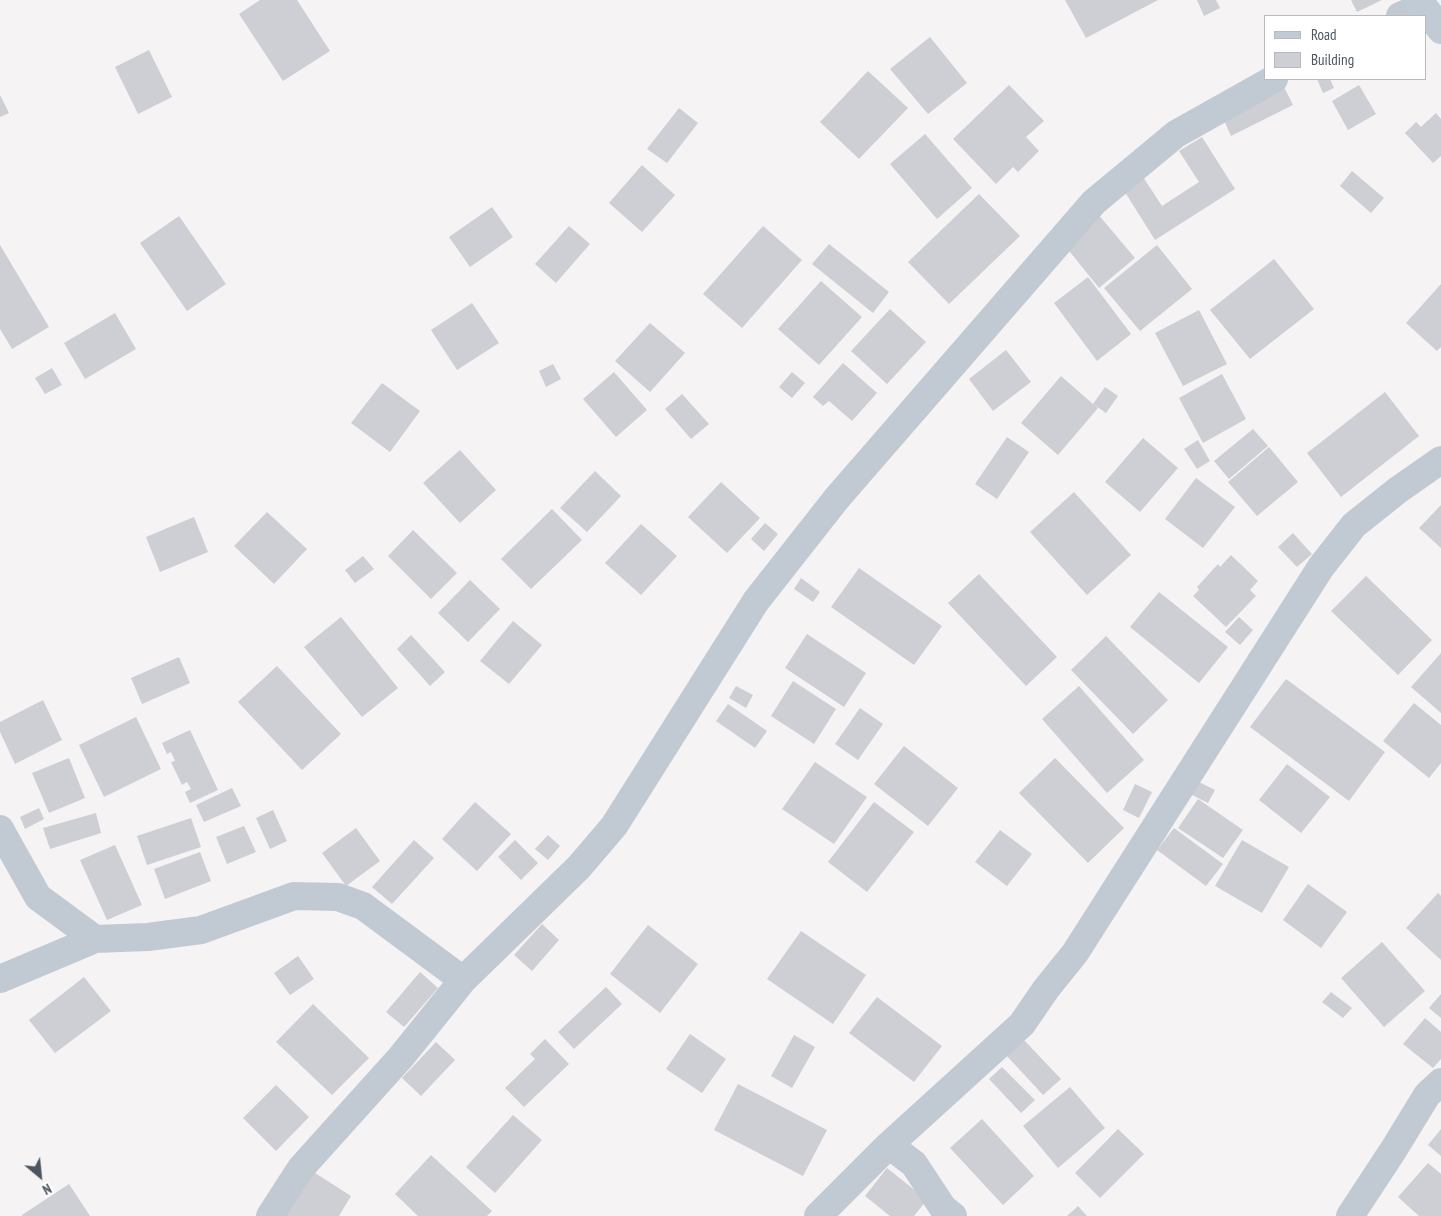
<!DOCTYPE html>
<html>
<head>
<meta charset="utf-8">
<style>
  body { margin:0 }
  #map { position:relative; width:1441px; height:1216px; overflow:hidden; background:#f5f3f3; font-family:"PT Sans Narrow",sans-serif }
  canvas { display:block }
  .legend { position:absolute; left:1264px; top:15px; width:162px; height:65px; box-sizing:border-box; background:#fff; border:1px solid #b7bbc0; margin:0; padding:6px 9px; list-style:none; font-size:15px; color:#4a5661 }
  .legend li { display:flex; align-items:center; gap:10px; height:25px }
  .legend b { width:25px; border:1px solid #b7bbc0 }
  .north { position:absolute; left:15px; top:1151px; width:50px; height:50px; -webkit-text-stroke:4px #fff; paint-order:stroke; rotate:152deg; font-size:14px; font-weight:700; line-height:20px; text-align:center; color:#4a5661 }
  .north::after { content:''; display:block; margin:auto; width:18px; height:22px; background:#4a5661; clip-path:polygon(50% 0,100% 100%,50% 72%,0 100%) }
</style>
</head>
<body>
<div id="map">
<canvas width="1441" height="1216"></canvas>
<ul class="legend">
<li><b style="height:6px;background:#c1cbd6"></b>Road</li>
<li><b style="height:14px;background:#cdcfd5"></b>Building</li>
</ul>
<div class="north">N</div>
</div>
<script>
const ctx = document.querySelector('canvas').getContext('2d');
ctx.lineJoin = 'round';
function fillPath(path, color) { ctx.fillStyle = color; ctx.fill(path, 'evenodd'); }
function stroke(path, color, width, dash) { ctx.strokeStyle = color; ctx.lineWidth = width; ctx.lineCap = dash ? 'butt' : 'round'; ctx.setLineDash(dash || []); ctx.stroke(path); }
fillPath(new Path2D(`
  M260,0H297L330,51L283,81L239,14Z
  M1065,0H1158L1086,38Z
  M1197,0H1216L1220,8L1204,16Z
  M1351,0H1382L1357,12Z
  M930,37L967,83L928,114L890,69Z
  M149,50L172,97L138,114L115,67Z
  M868,71L908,108L859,159L820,122Z
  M1317,79H1330L1334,88L1323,93Z
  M1009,85L1044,121L1026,137L1039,151L1018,172L1013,167L996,184L953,139Z
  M1359,85L1376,114L1348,130L1332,101Z
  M1284,87L1293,105L1231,136L1223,118Z
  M0,95L9,113L0,117Z
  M679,108L698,123L667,163L647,149Z
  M1436,113L1441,119V156L1433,163L1405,133L1416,122L1421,127Z
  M925,134L972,188L937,219L890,164Z
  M1202,137L1235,189L1155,240L1123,189L1143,177L1162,206L1199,182L1179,151Z
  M642,165L675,195L642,232L609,203Z
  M1352,171L1384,198L1371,213L1340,186Z
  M979,194L1020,236L949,304L908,262Z
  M492,207L513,237L470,267L449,237Z
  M1097,213L1135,258L1099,288L1062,242Z
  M179,216L226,284L187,311L140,243Z
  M569,226L590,244L556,283L535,264Z
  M763,226L802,260L742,328L703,294Z
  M829,244L889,292L873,313L812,264Z
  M0,245L49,327L12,349L0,329Z
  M1157,245L1192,289L1140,331L1104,288Z
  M1274,259L1314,309L1250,359L1210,310Z
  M1088,277L1131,334L1097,361L1054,303Z
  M821,281L862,317L819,365L778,329Z
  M1441,284V347L1437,351L1406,323Z
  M472,303L499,343L457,370L431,330Z
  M890,309L926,342L887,384L851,351Z
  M1199,310L1227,364L1183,386L1155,333Z
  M115,313L136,349L85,379L64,343Z
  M650,323L685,353L650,392L615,361Z
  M1006,350L1031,382L993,411L969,379Z
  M843,363L877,393L852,421L829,401L823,406L813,397Z
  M553,364L561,379L546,387L539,371Z
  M52,368L62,385L45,394L35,378Z
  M614,372L647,410L616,437L583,399Z
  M792,372L805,383L792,398L779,387Z
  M1222,374L1246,419L1203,443L1179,398Z
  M1061,376L1093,404L1105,387L1118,396L1106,413L1093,404L1098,408L1058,455L1021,423Z
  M382,383L420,411L390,452L351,423Z
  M1385,392L1419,436L1341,497L1307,453Z
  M682,394L709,424L691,439L665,409Z
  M1253,429L1268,446L1229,479L1214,461Z
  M1007,437L1029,452L997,499L975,484Z
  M1143,438L1178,468L1140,512L1105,482Z
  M1198,440L1210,461L1197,469L1184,449Z
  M1269,447L1298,482L1257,516L1228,482Z
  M460,450L496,490L460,523L423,483Z
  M595,471L621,496L587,532L560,508Z
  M1196,478L1235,507L1203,548L1165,519Z
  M721,482L760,518L727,553L688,517Z
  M1074,492L1131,555L1087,595L1030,532Z
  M1441,505V548L1419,528Z
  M552,509L582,540L531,589L501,559Z
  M267,512L307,549L274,584L234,546Z
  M194,517L208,552L160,572L146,537Z
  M765,523L778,534L764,551L751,539Z
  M641,524L677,556L641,595L605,563Z
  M413,530L457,573L431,599L388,556Z
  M1293,533L1312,554L1297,567L1278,547Z
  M1231,555L1258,581L1250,590L1256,596L1226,627L1193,596L1199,590L1197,587L1218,564L1220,567Z
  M363,556L374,569L355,583L345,570Z
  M859,568L942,626L914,665L831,607Z
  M979,574L1057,657L1026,686L948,603Z
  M1366,576L1432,640L1398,675L1331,611Z
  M801,578L820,592L813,602L794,589Z
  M470,580L500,609L468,642L438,613Z
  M1159,592L1228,647L1199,683L1130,627Z
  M341,617L398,688L362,717L304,647Z
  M1239,617L1253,630L1240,645L1225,632Z
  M513,621L542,645L509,684L480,661Z
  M807,634L866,673L844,707L785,668Z
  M411,635L445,672L430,686L397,649Z
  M1106,636L1168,700L1133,734L1071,670Z
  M1441,653V713L1411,687Z
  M179,657L190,683L142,704L131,678Z
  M277,666L341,734L302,770L238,702Z
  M1286,679L1385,752L1349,801L1250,727Z
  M793,681L836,709L814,744L771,716Z
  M736,686L753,695L746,708L729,698Z
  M1079,686L1144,760L1107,793L1042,719Z
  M43,700L62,740L15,764L0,732V722Z
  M1414,703L1441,725V763L1429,778L1383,741Z
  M728,704L767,731L755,748L716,721Z
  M860,708L883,724L858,760L835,744Z
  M136,717L161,769L104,797L79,745Z
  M190,730L218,790L190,803L185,792L191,789L187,782L182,785L171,762L175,761L171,752L167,754L162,743Z
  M904,746L958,788L928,826L874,784Z
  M69,758L85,798L49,813L32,773Z
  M1055,758L1124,828L1088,863L1019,793Z
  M815,762L867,797L834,844L782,809Z
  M1287,764L1330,797L1301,833L1259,800Z
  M1197,781L1215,790L1208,803L1190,794Z
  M1135,784L1152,792L1139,818L1123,810Z
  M232,788L241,806L204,822L196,805Z
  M1198,799L1243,830L1223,858L1178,828Z
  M475,802L511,834L477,871L442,839Z
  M874,802L914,832L867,892L828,862Z
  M39,808L44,819L25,829L20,817Z
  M273,810L287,841L270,849L256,818Z
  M96,813L101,833L50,849L43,828Z
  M191,818L201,847L147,865L137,836Z
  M244,826L256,852L227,864L216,837Z
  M356,828L380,861L346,886L322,853Z
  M1174,828L1223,864L1206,886L1157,850Z
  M1000,830L1032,854L1007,886L975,862Z
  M548,835L560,846L548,860L535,849Z
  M414,840L434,858L392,904L372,887Z
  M515,840L538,863L521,880L498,857Z
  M1242,840L1289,867L1262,913L1215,886Z
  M115,845L142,905L107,920L80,860Z
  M200,852L211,881L165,899L154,869Z
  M1308,884L1347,912L1321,948L1283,920Z
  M1438,893L1441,896V960L1406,928Z
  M542,924L559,940L532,971L514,955Z
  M648,925L698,964L660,1013L610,974Z
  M801,931L866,975L833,1024L767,979Z
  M1382,942L1425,991L1384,1027L1341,978Z
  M298,956L314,979L290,995L274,973Z
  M420,972L438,988L404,1027L386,1012Z
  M84,977L111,1011L55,1053L29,1020Z
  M606,987L622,1004L574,1049L558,1032Z
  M1331,992L1352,1008L1343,1018L1322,1002Z
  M1441,994V1018L1429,1008Z
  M877,997L942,1046L914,1082L849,1033Z
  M313,1004L369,1058L332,1095L276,1042Z
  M1425,1018L1441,1032V1059L1433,1068L1403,1044Z
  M690,1034L726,1059L702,1093L666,1069Z
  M794,1035L815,1047L792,1088L771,1076Z
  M545,1039L569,1064L524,1107L505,1088L535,1059L530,1054Z
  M1023,1039L1061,1079L1043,1095L1006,1055Z
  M436,1042L455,1060L421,1096L402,1078Z
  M1002,1067L1035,1100L1021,1113L989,1079Z
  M738,1084L827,1130L803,1176L714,1130Z
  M276,1085L309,1117L276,1151L243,1118Z
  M1070,1087L1105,1128L1058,1168L1023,1126Z
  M513,1115L542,1140L495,1193L466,1167Z
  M982,1119L1034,1176L1003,1205L950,1148Z
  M1118,1129L1144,1154L1100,1198L1075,1173Z
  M1441,1129V1156L1428,1145Z
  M431,1155L492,1211L487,1216H418L395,1194Z
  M1428,1163L1441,1174V1216H1419L1398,1197Z
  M887,1168L927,1200L914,1216H890L865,1196Z
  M312,1171L351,1196L339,1216H283Z
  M69,1184L90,1216H22V1215Z
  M1078,1206L1087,1216H1067Z`), '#cdcfd5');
stroke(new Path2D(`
  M1400,16L1423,6
  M0,829L38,897L95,939L148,937L201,930L294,896L338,897L363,906L463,980
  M0,979L95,939
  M889,1145L914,1164L943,1208L953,1216
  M270,1216L301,1168L401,1057L463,980L579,867L614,826L756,601L837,498L1094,202L1176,134L1274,79
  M818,1216L889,1145L1022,1024L1046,989L1075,953L1321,567L1354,525L1398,490L1441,460
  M1350,1216L1394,1149L1427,1095L1441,1082`), '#c1cad2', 28);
stroke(new Path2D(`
  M1419,0L1441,30`), '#c1cbd6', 28);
</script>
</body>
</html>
